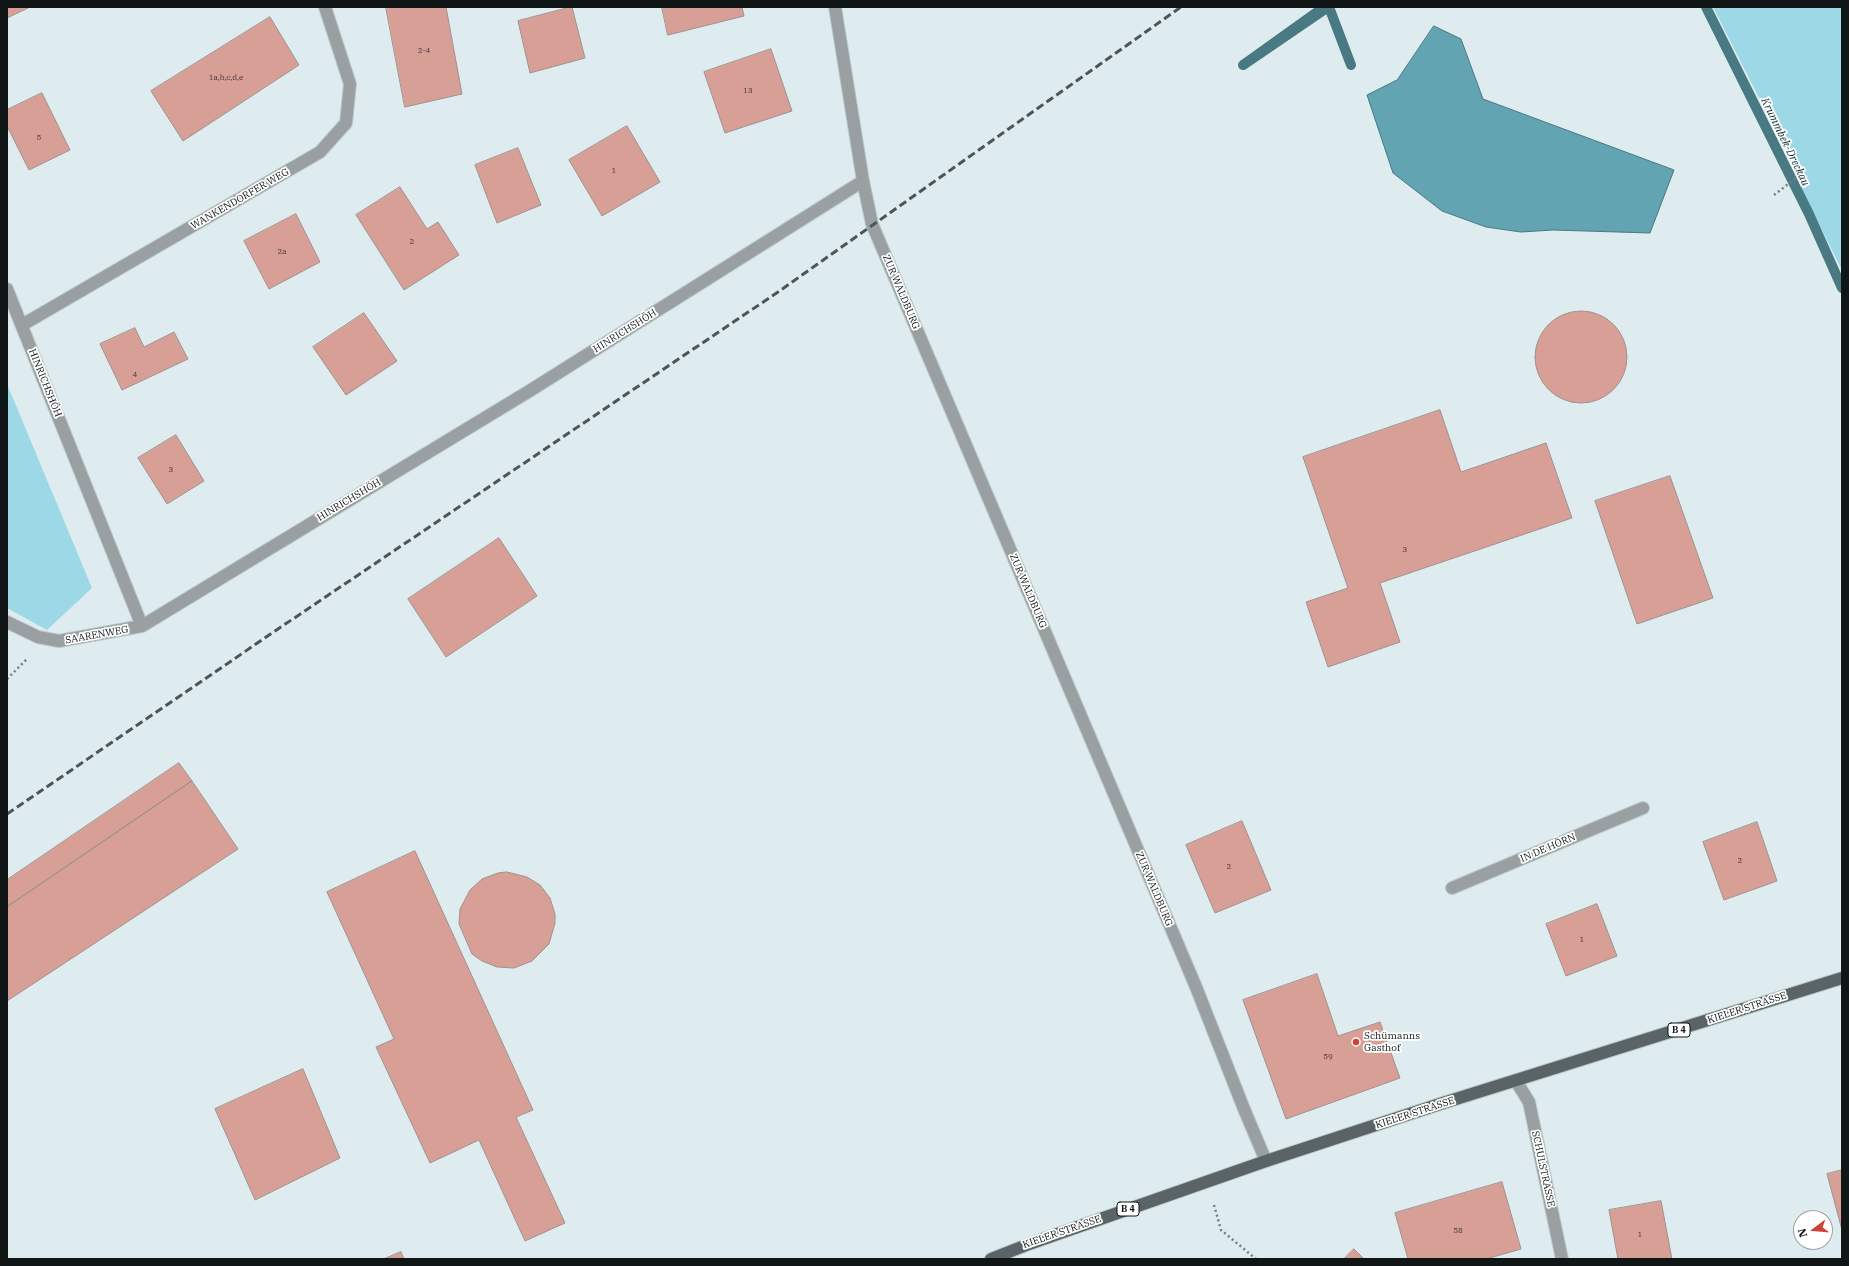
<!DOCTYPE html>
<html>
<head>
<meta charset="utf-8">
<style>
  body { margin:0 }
  #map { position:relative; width:1849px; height:1266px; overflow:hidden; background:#deecef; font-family:"IBM Plex Serif",serif }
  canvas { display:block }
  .frame { position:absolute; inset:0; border:8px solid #101515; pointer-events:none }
  .north { position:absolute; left:1793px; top:1210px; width:40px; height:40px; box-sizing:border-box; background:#fff; border:1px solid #9fa1a1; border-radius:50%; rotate:254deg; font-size:11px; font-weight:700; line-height:16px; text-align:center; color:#101515 }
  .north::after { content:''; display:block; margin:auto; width:14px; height:18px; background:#cf4139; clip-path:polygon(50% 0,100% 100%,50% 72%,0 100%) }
</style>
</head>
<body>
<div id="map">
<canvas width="1849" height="1266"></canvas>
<div class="frame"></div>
<div class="north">N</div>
</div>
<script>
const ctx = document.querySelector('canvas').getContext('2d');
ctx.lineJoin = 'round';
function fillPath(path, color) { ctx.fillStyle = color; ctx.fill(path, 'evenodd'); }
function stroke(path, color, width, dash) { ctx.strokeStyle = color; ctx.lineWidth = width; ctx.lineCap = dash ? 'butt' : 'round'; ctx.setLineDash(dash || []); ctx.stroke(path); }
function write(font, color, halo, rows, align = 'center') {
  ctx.font = font + ' "IBM Plex Serif",serif'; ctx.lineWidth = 3.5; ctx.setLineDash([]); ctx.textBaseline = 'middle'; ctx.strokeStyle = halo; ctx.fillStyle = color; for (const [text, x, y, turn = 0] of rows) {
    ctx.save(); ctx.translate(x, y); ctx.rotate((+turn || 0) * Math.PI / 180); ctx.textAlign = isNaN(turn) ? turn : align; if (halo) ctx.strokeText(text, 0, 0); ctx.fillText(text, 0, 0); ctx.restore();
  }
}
fillPath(new Path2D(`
  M1713,7H1842V270L1802,190L1790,159Z
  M7,384L92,588L47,630L7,608Z`), '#9cd8e5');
const water = new Path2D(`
  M1434,26L1461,39L1483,99L1674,170L1650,233L1553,230L1521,232L1486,227L1442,211L1393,173L1367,95L1397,80Z`);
fillPath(water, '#62a4b1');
stroke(water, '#497982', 1);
stroke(new Path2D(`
  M1324,7L1243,65L1328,7
  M1329,7L1351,65
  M1706,7L1809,214L1842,288`), '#497982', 10);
const building = new Path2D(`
  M7,7H27L28,8L7,18Z
  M386,7H446L462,94L405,107Z
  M572,7L585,58L530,73L518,21Z
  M662,7H742L744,16L668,35Z
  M270,17L299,65L183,141L151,91Z
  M771,49L792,111L725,133L704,72Z
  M42,93L70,150L29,170L7,126V110Z
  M627,126L660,182L602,216L569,160Z
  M518,148L541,205L497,223L475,165Z
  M400,187L427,229L438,222L459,255L404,290L356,215Z
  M296,214L320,262L269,289L244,241Z
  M1535 357a46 46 0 1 1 92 0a46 46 0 1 1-92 0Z
  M364,313L397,361L346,395L313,347Z
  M135,328L144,347L174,332L188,359L122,390L100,344Z
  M1440,410L1461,472L1546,443L1572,518L1380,583L1400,642L1328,667L1306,602L1348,588L1303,457Z
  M176,435L204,481L167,504L138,458Z
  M1670,476L1713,598L1637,624L1595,501Z
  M499,538L537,596L446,657L408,599Z
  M179,763L192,781L7,907V880Z
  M192,781L238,849L7,1001V907Z
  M1242,821L1271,890L1215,913L1186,845Z
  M1757,822L1777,881L1724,900L1703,842Z
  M415,851L533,1110L516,1117L565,1223L525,1241L479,1140L430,1163L376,1047L394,1039L327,892Z
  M507,872L527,877L540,885L550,898L555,914V923L549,944L532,961L514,968L497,967L482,961L472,954L459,924L460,909L470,890L482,879L498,873Z
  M1597,904L1617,956L1566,976L1546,924Z
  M1317,974L1338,1036L1380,1022L1400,1078L1286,1119L1243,1000Z
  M303,1069L340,1158L255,1200L215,1109Z
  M1842,1170V1230L1827,1174Z
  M1502,1182L1521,1249L1486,1259H1408L1395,1213Z
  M1661,1201L1672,1259H1618L1609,1210Z
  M1354,1249L1364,1259H1344Z
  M401,1252L404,1259H384Z`);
fillPath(building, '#d89f97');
stroke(building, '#9e9290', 1);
const minor = new Path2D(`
  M835,7L863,181L872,224L1196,987L1244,1109L1266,1161
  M7,289L142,626
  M22,325L320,152L346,123L350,84L325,7
  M7,622L38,637L59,641L142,626L531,390L863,181
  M1452,888L1643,808`);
const tertiary = new Path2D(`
  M1516,1081L1529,1102L1562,1259`);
const primary = new Path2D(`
  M991,1259L1029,1244L1266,1161L1443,1103L1842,978`);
stroke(minor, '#bdcacc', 14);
stroke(tertiary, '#bdcacc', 14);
stroke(primary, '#bdcacc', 14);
stroke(new Path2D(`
  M1774,195L1805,171
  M7,679L27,659
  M1214,1205L1221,1230L1256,1259`), '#737d7e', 2.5, [2, 3]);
stroke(minor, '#9aa0a1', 12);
stroke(tertiary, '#9aa0a1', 12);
stroke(primary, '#5a6466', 12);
stroke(new Path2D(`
  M7,814L278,629L778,292L1181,7`), '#4d5556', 3, [8, 4]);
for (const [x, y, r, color] of [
  [1356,1042,4,"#cf4139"]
]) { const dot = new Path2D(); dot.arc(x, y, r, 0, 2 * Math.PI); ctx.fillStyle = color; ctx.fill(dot); stroke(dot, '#fff', 1.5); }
write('8px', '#423836', null, [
  ["2-4",424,51],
  ["1a,b,c,d,e",226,78],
  ["13",748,91],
  ["5",39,138],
  ["1",614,171],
  ["2",412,242],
  ["2a",282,252],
  ["4",135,375],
  ["3",171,470],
  ["3",1405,550],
  ["2",1740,861],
  ["2",1229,867],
  ["1",1582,940],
  ["59",1328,1057],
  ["58",1458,1231],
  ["1",1640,1235]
]);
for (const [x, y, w] of [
  [1679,1030,22],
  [1128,1209,22]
]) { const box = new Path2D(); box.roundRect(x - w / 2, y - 7, w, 14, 3); ctx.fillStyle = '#fff'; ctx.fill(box); stroke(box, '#101515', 1); }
write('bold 9px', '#101515', null, [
  ["B 4",1679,1030],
  ["B 4",1128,1209]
]);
write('10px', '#101515', '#fff', [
  ["WANKENDORFER WEG",240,199,-30],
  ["ZUR WALDBURG",901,292,67],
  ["HINRICHSHÖH",625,331,-32],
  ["HINRICHSHÖH",45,383,68],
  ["HINRICHSHÖH",349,500,-31],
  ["ZUR WALDBURG",1028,591,67],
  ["SAARENWEG",97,635,-10],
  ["IN DE HÖRN",1548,848,-23],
  ["ZUR WALDBURG",1154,889,67],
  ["KIELER STRASSE",1747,1008,-18],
  ["KIELER STRASSE",1415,1113,-18],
  ["SCHULSTRASSE",1543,1169,78],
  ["KIELER STRASSE",1062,1232,-19]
]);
write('10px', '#101515', '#fff', [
  ["Schümanns",1364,1036],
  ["Gasthof",1364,1048]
], 'left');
write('italic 11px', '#0f3037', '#fff', [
  ["Krummbek-Dreckau",1785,142,64]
]);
</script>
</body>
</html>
